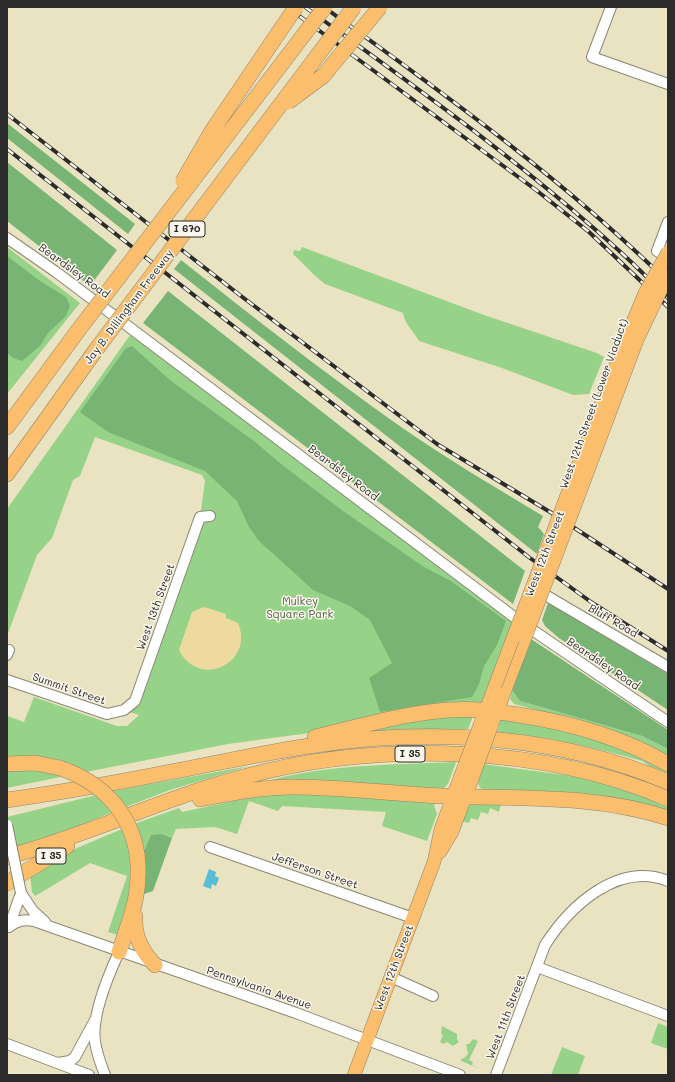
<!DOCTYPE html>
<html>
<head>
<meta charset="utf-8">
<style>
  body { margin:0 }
  #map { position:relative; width:675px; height:1082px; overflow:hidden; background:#eae3c1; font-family:Mali,sans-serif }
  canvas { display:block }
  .frame { position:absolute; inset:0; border:8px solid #2b2b2b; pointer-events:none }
</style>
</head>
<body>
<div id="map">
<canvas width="675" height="1082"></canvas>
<div class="frame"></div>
</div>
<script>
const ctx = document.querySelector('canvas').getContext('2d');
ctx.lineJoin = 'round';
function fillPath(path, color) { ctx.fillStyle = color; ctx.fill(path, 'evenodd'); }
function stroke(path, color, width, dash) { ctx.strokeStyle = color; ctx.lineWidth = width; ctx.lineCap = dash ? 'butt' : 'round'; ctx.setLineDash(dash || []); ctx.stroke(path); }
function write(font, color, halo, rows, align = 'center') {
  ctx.font = font + ' Mali,sans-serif'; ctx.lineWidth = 3; ctx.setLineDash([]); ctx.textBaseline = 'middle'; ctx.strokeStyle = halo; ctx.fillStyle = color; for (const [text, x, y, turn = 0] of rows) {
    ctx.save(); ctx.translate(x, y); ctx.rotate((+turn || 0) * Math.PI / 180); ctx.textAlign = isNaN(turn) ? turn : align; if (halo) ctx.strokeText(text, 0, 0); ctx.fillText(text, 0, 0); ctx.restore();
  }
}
fillPath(new Path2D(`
  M7,247L80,303L7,394Z
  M302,247L484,315L597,353L604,357L589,394L573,395L502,368L419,341C413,330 405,325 403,313L325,284C313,275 304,264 293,254L294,250L300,251Z
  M133,331L521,618L486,709L228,744L86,772L7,758V716L24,722L34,697L117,726H127L139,715L124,710L135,701L200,517L205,481L202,475L95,437L80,476L73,480L52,538L37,555L7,636V509Z
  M512,690L520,701L642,736L668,749V759L584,723L514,704L510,699Z
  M473,716L468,729H417L339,736L432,717Z
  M501,719L532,720L612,744L668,770V773L651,767L642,761C594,747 547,736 497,733Z
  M456,762L448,784L443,789L260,783C324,764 389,765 456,762Z
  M483,764L572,776L617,787L668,807V813L485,790L480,788L477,780Z
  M19,766L65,776L7,788V767Z
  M249,766L170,790L105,815L61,834L7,852V817L113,791Z
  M297,793L436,802L434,805L437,814L427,841L382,826L386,812L282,806L278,811L249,801L237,834L215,827L176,829L172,838L162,834L143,854L134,824L179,808L182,812L252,797Z
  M471,803L501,804L499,812L490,808L488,814L481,812L478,820L471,818L469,823L461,821Z
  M124,828L136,860L121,936L108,932L127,876L90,863L42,892L35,896L32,892L30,875L70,851Z
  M658,1023L668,1027V1049L651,1043Z
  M442,1026L457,1034V1039L459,1042L453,1046L447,1042L443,1044L440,1042L443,1035L441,1034Z
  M473,1039L478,1041L469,1060L473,1062L472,1065L483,1070L461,1061V1059L464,1058L468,1054L466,1044H469Z
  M562,1047L585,1056L578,1075H551Z`), '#96d388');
fillPath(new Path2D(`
  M7,123L135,224L128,234L7,138Z
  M7,162L117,250L90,286L7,221Z
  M7,256L40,281L66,297L70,306L66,316L48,333L40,346L22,361L13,358L7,353Z
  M181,260C253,317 326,374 401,427C447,459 495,487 543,516L538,527L544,534L537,554L174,269Z
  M168,291L525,571L513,604L143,323Z
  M132,346L171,381L254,441L281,464L343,511L424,567L451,581L506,621L497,645L484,666L479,684L472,697L380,712L369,678L392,663L370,620L350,606L313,590L258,540L249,527L237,501L205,471L108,432L80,412L126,348Z
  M548,603L668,674V710L559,638L545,626L542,620Z
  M531,639L668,730V749L642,736L520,701L512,690Z
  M162,834L172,838L153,891L144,894L143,854L151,835Z`), '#78b574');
fillPath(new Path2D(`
  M204,607L226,614V618L238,623C255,663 199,690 179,650L192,612Z`), '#eeda9e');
fillPath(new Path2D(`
  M209,869L216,872L215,876L219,878L216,886L212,884L211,889L203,886Z`), '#58bdd6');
const minor = new Path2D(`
  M611,7L592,57L668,84
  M668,222L657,251L668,258
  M7,238L56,272L522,623L668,722
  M547,596L668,667
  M7,655L9,650
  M7,680L107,714L124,710L135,701L200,517L210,516
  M210,847L413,918
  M21,893L33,911L45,922
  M9,927C17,921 23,919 34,921L296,1013L460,1075
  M9,927L21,893
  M537,967L668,1016
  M391,977L433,996
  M7,1044L89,1075
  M58,1063L70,1061L75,1057L95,1020
  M105,1075C101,1065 97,1053 95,1042C91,1016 108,976 119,952
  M496,1075L545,945C570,906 618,861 668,881`);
const major = new Path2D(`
  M480,725L495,686
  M491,727L525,638
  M440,852L452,832L472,779
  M354,1075L434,862L441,829L460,778`);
const highway = new Path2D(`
  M7,427L77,332
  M7,474L98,347
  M315,737C359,727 404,713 449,710C473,708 495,711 519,715C572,723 621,737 668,764
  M7,764L35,763L60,768
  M200,799C231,793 262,787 293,787C343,787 393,794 444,796C519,799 596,794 668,818
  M7,800C62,792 116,783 170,772C219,763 267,752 316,745C433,728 558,735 668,782
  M7,857C89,835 165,797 247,776C378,741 544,745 668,799
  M7,883L67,846
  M135,916C134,936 141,950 155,965
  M119,952C131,917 142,892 137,854`);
stroke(minor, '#8a8776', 12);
stroke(major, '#8a8776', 14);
stroke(highway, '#8a8776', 16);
stroke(minor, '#fff', 10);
stroke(major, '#fabe6d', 13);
stroke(highway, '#fabe6d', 15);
const rail = new Path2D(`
  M287,7L536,190L589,232L668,307
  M305,7C411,84 519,160 616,248C634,264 651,281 668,298
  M324,7C443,93 563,179 668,282
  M7,114L241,296L437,444L550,512L668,589
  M7,149L530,558L591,602L668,651`);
stroke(rail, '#2b2b2b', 4);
stroke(rail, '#fbf7ec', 2.5, [8]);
const minorBridge = new Path2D(`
  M7,825L21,893`);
const majorBridge = new Path2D(`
  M525,638L637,340L668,275
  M495,686L627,336L645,293L668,252
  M460,778L480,725
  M472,779L491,727`);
const highwayBridge = new Path2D(`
  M288,102L323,76L380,7
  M183,181L212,131L296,7
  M77,332L325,7
  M98,347L354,7
  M60,768C101,782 130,811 137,854`);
stroke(minorBridge, '#8a8776', 12, []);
stroke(majorBridge, '#8a8776', 14, []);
stroke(highwayBridge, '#8a8776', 16, []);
stroke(minorBridge, '#fff', 10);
stroke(majorBridge, '#fabe6d', 13);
stroke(highwayBridge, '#fabe6d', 15);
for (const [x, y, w] of [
  [187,229,36],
  [410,754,30],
  [51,856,30]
]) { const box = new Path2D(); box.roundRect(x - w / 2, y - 8, w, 16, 3); ctx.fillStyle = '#fbf7ec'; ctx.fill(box); stroke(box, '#2b2b2b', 1); }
write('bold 10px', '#2b2b2b', null, [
  ["I 670",187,229],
  ["I 35",410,754],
  ["I 35",51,856]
]);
write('11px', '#2b2b2b', '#fbf7ec', [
  ["Beardsley Road",74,271,36],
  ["Jay B. Dillingham Freeway",129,307,-53],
  ["West 12th Street (Lower Viaduct)",594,404,-70],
  ["Beardsley Road",343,473,37],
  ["West 12th Street",545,554,-69],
  ["West 13th Street",156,607,-70],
  ["Bluff Road",613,621,30],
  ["Beardsley Road",603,664,34],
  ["Summit Street",69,689,19],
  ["Jefferson Street",315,871,19],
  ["West 12th Street",394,968,-69],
  ["Pennsylvania Avenue",259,988,19],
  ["West 11th Street",506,1017,-69]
]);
write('11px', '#4b5d47', '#fbf7ec', [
  ["Mulkey",300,602],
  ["Square Park",300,615]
]);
</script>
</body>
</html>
